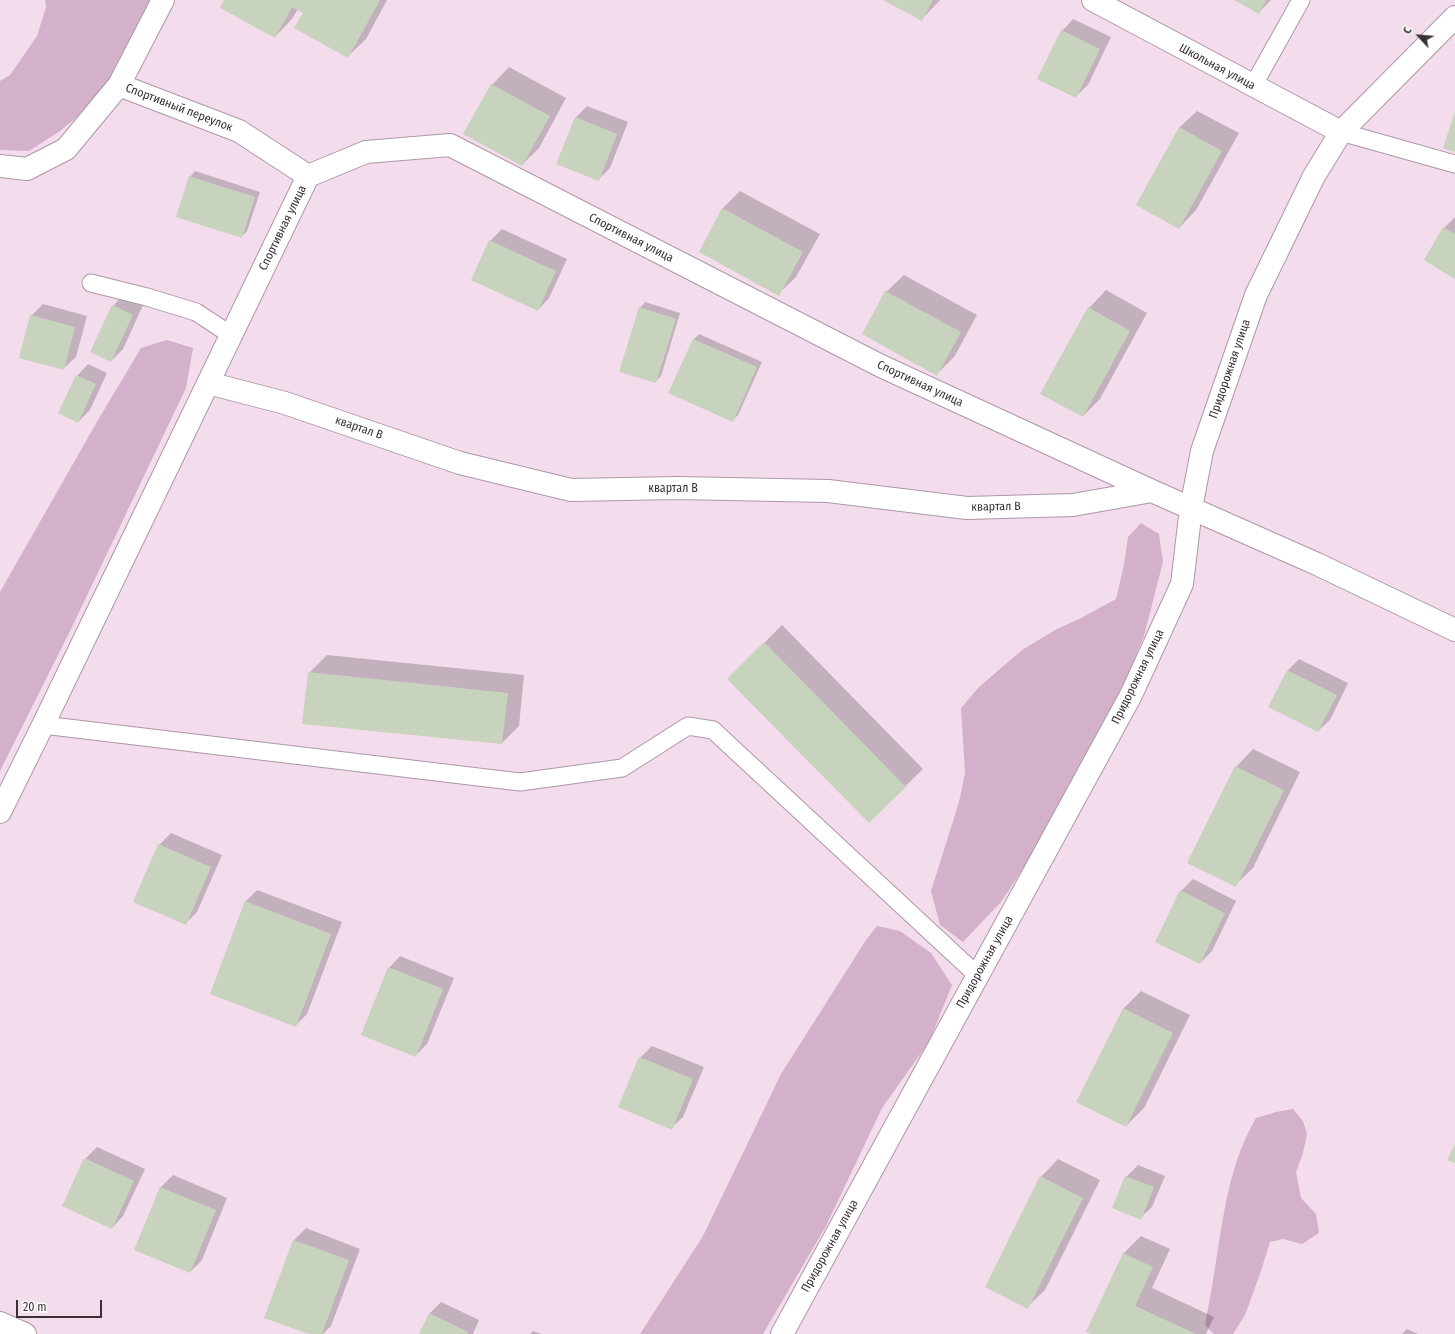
<!DOCTYPE html>
<html>
<head>
<meta charset="utf-8">
<style>
  body { margin:0 }
  #map { position:relative; width:1455px; height:1334px; overflow:hidden; background:#f3dcec; font-family:"Fira Sans Condensed",sans-serif }
  canvas { display:block }
  .north { position:absolute; left:1399px; top:16px; width:40px; height:40px; -webkit-text-stroke:3px #fff; paint-order:stroke; rotate:296deg; font-size:11px; font-weight:700; line-height:16px; text-align:center; color:#393036 }
  .north::after { content:''; display:block; margin:auto; width:14px; height:18px; background:#393036; clip-path:polygon(50% 0,100% 100%,50% 72%,0 100%) }
  .scale { position:absolute; left:16px; top:1300px; width:86px; height:18px; box-sizing:border-box; border:2px solid #393036; border-top:0; padding-left:5px; font-size:12px; line-height:14px; white-space:nowrap; color:#393036; -webkit-text-stroke:3px #fff; paint-order:stroke }
</style>
</head>
<body>
<div id="map">
<canvas width="1455" height="1334"></canvas>
<div class="north">С</div>
<div class="scale">20 m</div>
</div>
<script>
const ctx = document.querySelector('canvas').getContext('2d');
ctx.lineJoin = 'round';
function fillPath(path, color) { ctx.fillStyle = color; ctx.fill(path, 'evenodd'); }
function stroke(path, color, width, dash) { ctx.strokeStyle = color; ctx.lineWidth = width; ctx.lineCap = dash ? 'butt' : 'round'; ctx.setLineDash(dash || []); ctx.stroke(path); }
function write(font, color, halo, rows, align = 'center') {
  ctx.font = font + ' "Fira Sans Condensed",sans-serif'; ctx.lineWidth = 3; ctx.setLineDash([]); ctx.textBaseline = 'middle'; ctx.strokeStyle = halo; ctx.fillStyle = color; for (const [text, x, y, turn = 0] of rows) {
    ctx.save(); ctx.translate(x, y); ctx.rotate((+turn || 0) * Math.PI / 180); ctx.textAlign = isNaN(turn) ? turn : align; if (halo) ctx.strokeText(text, 0, 0); ctx.fillText(text, 0, 0); ctx.restore();
  }
}
fillPath(new Path2D(`
  M45,0H152L126,54L93,104L60,131L29,151L0,150V81L10,75L37,36L46,7Z
  M167,340L193,348L186,388L71,629L0,771V592L98,420L141,348Z
  M1141,523L1159,534L1163,562L1144,636L1109,720L1032,855L1001,902L963,942L940,925L931,891L959,802L965,773L961,708L979,687L1022,650L1057,629L1081,618L1116,599L1124,565L1128,537Z
  M877,926L900,931L931,953L952,985L929,1042L882,1108L826,1226L763,1334H640L703,1236L781,1074L866,940Z
  M1293,1109L1303,1121L1307,1134L1303,1153L1296,1172L1301,1198L1316,1214L1319,1233L1302,1244L1283,1239L1270,1242L1261,1271L1245,1315L1233,1334H1214L1205,1325C1207,1312 1210,1299 1212,1286C1222,1229 1226,1169 1256,1118L1276,1112Z`), '#d4b1ca');
fillPath(new Path2D(`
  M225,0H387L366,39L348,56L304,13L298,9L292,19L275,37Z
  M885,0H940L921,20Z
  M1236,0H1271L1259,12Z
  M1073,19L1111,37L1088,85L1076,96L1062,31Z
  M509,67L566,98L539,148L522,165L492,85Z
  M587,106L628,122L610,168L598,180L576,117Z
  M1197,111L1239,133L1196,210L1179,228V128Z
  M195,171L260,192L247,231L242,236L190,177Z
  M740,191L820,234L796,277L778,294L700,251L723,208Z
  M1455,217V278L1444,228Z
  M502,229L567,259L549,298L538,310L490,241Z
  M904,275L977,315L954,357L937,374L886,292Z
  M1106,290L1147,313L1100,399L1083,416L1089,308Z
  M124,294L144,303L123,349L111,361L113,306Z
  M645,302L680,313L661,376L655,382L640,308Z
  M43,304L87,316L76,357L64,368L31,316Z
  M699,334L762,362L738,415L732,421L670,393L694,339Z
  M88,364L107,373L90,410L78,422L77,376Z
  M782,625L923,769L869,822L728,679Z
  M327,655L524,675L519,726L502,743L309,673Z
  M1299,659L1348,683L1330,720L1318,731L1269,707L1288,670Z
  M1253,749L1300,772L1253,868L1235,885L1236,767Z
  M171,833L222,855L197,912L185,924L159,845Z
  M1193,879L1236,901L1212,951L1200,963L1181,891Z
  M257,890L342,922L307,1014L295,1026L245,902Z
  M400,956L454,978L427,1044L416,1055L389,968Z
  M1141,991L1190,1015L1144,1108L1126,1126L1078,1101L1124,1008Z
  M652,1046L704,1067L683,1117L671,1128L640,1058Z
  M97,1147L145,1169L123,1216L112,1228L85,1159Z
  M1058,1159L1100,1180L1045,1290L1027,1307L1041,1177Z
  M1138,1165L1165,1176L1152,1207L1140,1218L1126,1177Z
  M173,1175L227,1198L202,1260L190,1272L135,1249L161,1187Z
  M306,1228L360,1249L331,1326L323,1334H311L266,1317L294,1240Z
  M1141,1236L1170,1249L1152,1288L1214,1317L1206,1334H1093L1087,1331L1124,1253Z
  M441,1302L479,1320L473,1334H420L430,1313Z
  M1407,1329L1418,1334H1402Z
  M533,1331L542,1334H530Z`), '#0003');
fillPath(new Path2D(`
  M224,0H380L348,58L294,28L303,13L292,7L275,38L220,8Z
  M883,0H933L922,21Z
  M1234,0H1266L1259,14Z
  M1061,30L1100,49L1076,98L1037,79Z
  M491,84L550,116L522,166L463,134Z
  M1455,112V152L1443,148Z
  M575,117L617,134L599,181L556,164Z
  M1179,127L1222,151L1179,229L1136,205Z
  M189,176L255,197L242,238L176,217Z
  M722,208L803,252L779,296L699,252Z
  M1443,227L1455,234V279L1424,260Z
  M489,240L556,271L538,311L471,280Z
  M885,291L961,332L937,376L862,334Z
  M112,305L133,315L111,362L90,352Z
  M639,307L676,319L656,383L619,372Z
  M1088,307L1130,331L1083,417L1040,394Z
  M30,315L75,327L64,370L19,358Z
  M693,339L757,367L733,422L668,393Z
  M76,375L96,384L78,423L58,413Z
  M764,642L906,787L869,823L727,679Z
  M1287,670L1337,695L1318,732L1268,707Z
  M308,672L508,693L502,744L302,724Z
  M1235,766L1284,790L1236,887L1187,863Z
  M158,844L211,867L186,925L133,902Z
  M1180,890L1225,913L1200,964L1155,942Z
  M245,901L331,934L296,1027L210,994Z
  M388,967L443,989L416,1057L361,1035Z
  M1123,1008L1173,1033L1126,1127L1076,1102Z
  M639,1057L693,1079L672,1130L618,1107Z
  M1455,1144V1163L1447,1160Z
  M84,1158L134,1181L112,1229L62,1206Z
  M1040,1176L1083,1198L1028,1309L985,1287Z
  M1125,1176L1154,1187L1141,1220L1112,1208Z
  M160,1187L216,1210L190,1273L134,1250Z
  M293,1240L349,1260L322,1334H309L264,1318Z
  M1123,1253L1153,1267L1135,1306L1196,1334H1091L1086,1332Z
  M429,1313L468,1332L467,1334H419Z`), '#c7d3bd');
const lane = new Path2D(`
  M1253,86L1301,0
  M1341,132L1455,164
  M91,283L147,297L196,312L231,335
  M43,725L520,782L622,768L688,726L713,730L978,976`);
const street = new Path2D(`
  M1093,0L1341,132
  M119,85L163,0
  M0,166L27,169L66,149L119,85L239,131L308,176
  M208,383L285,403L460,463L571,490L678,488L828,491L967,508L1073,505L1152,491
  M0,812L43,725L308,176L366,152L450,145L881,366L1152,491L1317,564L1455,630
  M0,1323L25,1334
  M782,1334L1131,695L1182,584L1191,508L1202,451L1256,295L1314,176L1341,132L1455,17`);
stroke(lane, '#ad98a7', 19);
stroke(street, '#ad98a7', 24);
stroke(lane, '#fff', 17);
stroke(street, '#fff', 22);
write('12px', '#393036', '#fff', [
  ["Школьная улица",1217,67,28],
  ["Спортивный переулок",179,108,21],
  ["Спортивная улица",283,228,-64],
  ["Спортивная улица",631,238,27],
  ["Придорожная улица",1230,369,-71],
  ["Спортивная улица",920,384,25],
  ["квартал В",359,428,19],
  ["квартал В",673,489],
  ["квартал В",996,507,-1],
  ["Придорожная улица",1138,677,-64],
  ["Придорожная улица",985,962,-61],
  ["Придорожная улица",830,1246,-61]
]);
</script>
</body>
</html>
